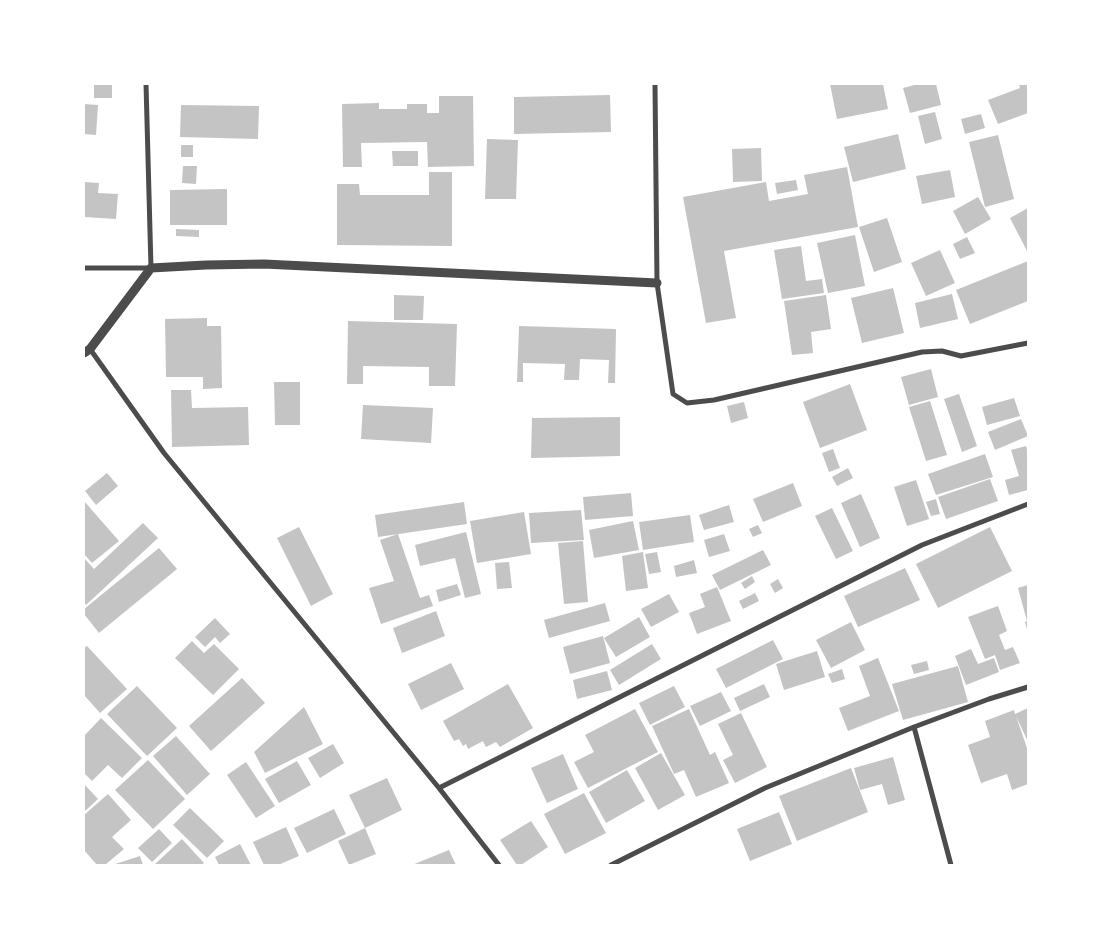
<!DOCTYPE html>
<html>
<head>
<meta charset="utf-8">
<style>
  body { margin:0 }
  #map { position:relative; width:1112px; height:949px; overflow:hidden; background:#fff; font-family:"Roboto Condensed",sans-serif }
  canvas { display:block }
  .frame { position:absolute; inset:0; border:85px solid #fff; pointer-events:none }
</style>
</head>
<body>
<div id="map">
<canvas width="1112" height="949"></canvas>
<div class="frame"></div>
</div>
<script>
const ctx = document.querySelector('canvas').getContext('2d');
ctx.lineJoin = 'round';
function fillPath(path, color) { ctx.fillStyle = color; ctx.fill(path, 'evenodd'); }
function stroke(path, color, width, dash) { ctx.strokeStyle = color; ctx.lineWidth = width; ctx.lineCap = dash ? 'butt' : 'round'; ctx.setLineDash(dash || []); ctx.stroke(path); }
fillPath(new Path2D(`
  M830,84H883L888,109L837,119Z
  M918,84H936L941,105L910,113L903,88Z
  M1019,84H1028V113L998,124L988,100L1020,88Z
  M94,85H112V98H94Z
  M610,95L611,132L514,134V97Z
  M439,96H473L474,166L428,167L427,142L361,143L362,167H343L342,104L379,103V109H407V104H427V113H439Z
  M84,104L98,105L96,135L84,134Z
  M181,105L259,106L258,139L180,137Z
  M935,112L942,139L925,144L918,116Z
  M981,114L985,128L965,134L961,119Z
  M898,134L906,169L853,182L844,147Z
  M998,135L1014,199L985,207L969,142Z
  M487,139L518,140L516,199H485Z
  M181,145H193V157H181Z
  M761,148L762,181L733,182L732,149Z
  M392,151H418V166H393Z
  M183,166H197L196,184L182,183Z
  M847,167L858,227L724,251L736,318L706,323L683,197L766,182L769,201L808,194L804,175Z
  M950,170L955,197L922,204L916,176Z
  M429,172H452V246L337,245V184H359L360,195H429Z
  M796,180L798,190L777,194L775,183Z
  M84,182L99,183L98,193L118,194L116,219L84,217Z
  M227,189V225H170V190Z
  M978,197L991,219L965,234L953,211Z
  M1028,208V253L1010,218Z
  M887,218L902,262L874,272L859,227Z
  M176,229L199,230V237L176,236Z
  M855,235L865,286L828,293L817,243Z
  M967,237L975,253L960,259L953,244Z
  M801,246L806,281L822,279L824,293L782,299L774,250Z
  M940,250L955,283L926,296L911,263Z
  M1028,261V301L970,324L956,290Z
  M893,288L904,333L862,343L851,298Z
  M952,294L958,319L920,328L915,303Z
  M394,295L424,296L423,320H394Z
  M826,295L831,329L811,332L813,353L792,355L784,301Z
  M207,318V326H221L222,388L203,389V377H166L165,319Z
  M348,321L457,324L455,386H429V367L363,366V384H347Z
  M519,326L616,329L615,383H608L609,360L580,359L579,380H564L565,364L523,363V382H517Z
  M931,369L938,397L909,405L901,377Z
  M274,382H300V425H275Z
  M850,384L867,430L820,448L803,402Z
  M171,390H191L192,408L248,407L249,445L172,447Z
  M959,394L977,446L962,452L944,399Z
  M1014,398L1020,416L987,425L982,407Z
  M930,401L947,455L926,461L909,407Z
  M744,402L748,418L731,423L727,406Z
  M363,405L433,408L431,443L361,439Z
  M620,417V456L531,458L532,418Z
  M1021,419L1028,436L995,450L988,432Z
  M1026,446L1028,453V490L1009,495L1005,480L1019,476L1011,450Z
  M833,449L840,468L829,472L822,453Z
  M985,454L993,477L936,495L928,474Z
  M848,468L853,478L837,486L832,477Z
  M107,473L118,486L96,505L85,491Z
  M990,479L998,501L946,519L938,497Z
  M916,480L929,519L907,526L894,487Z
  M793,483L802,506L763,522L753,499Z
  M631,493L633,516L585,520L583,497Z
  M861,494L880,538L860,547L841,503Z
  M936,499L940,514L931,516L926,502Z
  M84,501L119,541L92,563L84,554Z
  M464,502L467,524L378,537L375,515Z
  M729,505L734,522L704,530L699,515Z
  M832,508L853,551L836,559L815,516Z
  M581,510L584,540L531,543L529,513Z
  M524,512L531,554L477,563L470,521Z
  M690,515L694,542L643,550L639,522Z
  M633,521L639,550L594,558L589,530Z
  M143,523L158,538L86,605L84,602V558L94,569Z
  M758,525L762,533L753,537L749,529Z
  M299,527L333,594L311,606L277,538Z
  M990,527L1012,571L938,608L916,564Z
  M466,532L481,594L465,598L455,558L420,566L415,545Z
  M398,534L420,598L429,595L433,606L381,624L369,588L394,581L380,540Z
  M724,534L730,551L709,557L704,540Z
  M583,541L588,602L564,604L558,543Z
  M159,548L177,569L99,633L84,614V609Z
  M763,550L771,565L720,590L712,575Z
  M643,552L648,588L626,591L622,556Z
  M657,552L661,572L649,574L645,554Z
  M694,560L697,573L676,577L674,566Z
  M509,562L512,588L497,589L495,563Z
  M905,568L920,600L858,627L844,596Z
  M752,576L755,582L745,589L741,583Z
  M778,579L783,588L775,593L770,584Z
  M457,584L461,595L439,602L436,590Z
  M1028,585V633L1025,622L1027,621L1018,588Z
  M717,587L731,621L697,634L689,613L705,607L700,594Z
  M755,593L759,601L743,609L739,601Z
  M669,594L679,612L651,627L641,609Z
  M605,603L610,621L549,638L544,620Z
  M998,606L1007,631L999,635L1005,650L1013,647L1020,663L1000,670L995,655L985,659L968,617Z
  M436,611L445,636L402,653L393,628Z
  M639,617L650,637L616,657L604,638Z
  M215,618L230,634L220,643L215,637L205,647L195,637Z
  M851,622L865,650L831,668L816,640Z
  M603,636L610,663L570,674L563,647Z
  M773,640L783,659L726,688L716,669Z
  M192,641L204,653L214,644L239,669L213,695L175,658Z
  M652,644L661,659L619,685L610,670Z
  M87,646L127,689L100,713L84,695V648Z
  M971,649L978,664L994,658L999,672L966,685L955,656Z
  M817,651L825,677L784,690L776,664Z
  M878,658L899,711L848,731L839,708L870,696L859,666Z
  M927,661L929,670L914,674L911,665Z
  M451,663L464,689L421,710L408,684Z
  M958,666L968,702L903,720L892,684Z
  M842,669L845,679L832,683L828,674Z
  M607,671L612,690L577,699L573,680Z
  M242,678L265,703L211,751L189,726Z
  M508,684L533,728L500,747L496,742L486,747L483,741L468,749L466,744L463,746L459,739L454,741L443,721Z
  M764,684L770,697L740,711L734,698Z
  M137,686L177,728L147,756L107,714Z
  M674,686L685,707L650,725L639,703Z
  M721,692L731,711L700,726L690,706Z
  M304,707L323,744L265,773L254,752Z
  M1028,708V742L1016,716L1028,751V784L1012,790L1007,774L981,783L968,745L990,737L985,721L1014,710L1015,714Z
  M635,709L658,752L588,788L574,762L594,752L585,735Z
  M689,709L710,755L715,752L729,783L696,797L684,770L674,774L652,726Z
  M741,713L767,767L735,783L723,760L733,755L718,724Z
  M101,718L142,758L122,778L108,765L92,781L84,773V736Z
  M176,736L210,774L187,795L153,756Z
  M333,744L344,763L320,778L308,758Z
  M661,753L685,795L658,810L635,768Z
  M563,754L578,789L547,803L531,768Z
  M893,757L905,800L888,805L882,784L860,790L854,768Z
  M148,760L185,799L153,829L115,790Z
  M297,761L311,785L279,803L265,779Z
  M246,762L275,806L256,818L227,775Z
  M851,768L868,812L797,841L779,796Z
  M627,770L645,801L606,823L589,792Z
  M387,778L402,810L365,828L349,795Z
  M84,784L98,799L84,812Z
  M584,793L606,833L565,854L544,814Z
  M108,794L131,820L112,837L124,849L105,865H97L84,850V815Z
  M190,808L224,841L207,858L173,825Z
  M334,809L346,834L307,853L294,828Z
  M779,812L792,844L750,861L737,829Z
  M531,821L548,847L521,865H517L500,840Z
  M286,827L299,856L278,865H264L253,842Z
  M365,828L376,854L349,865L338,841Z
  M159,829L172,843L152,862L138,848Z
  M182,839L204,863L202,865H154Z
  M240,844L251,865H219L215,857Z
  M449,850L456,865H412Z
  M140,856L143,865H112Z`), '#c4c4c4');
stroke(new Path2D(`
  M655,84L657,283L673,394L687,403L714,400L922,352L942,351L961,356L1028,343
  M84,268H151L146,84
  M90,349L164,453L439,788L499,865
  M914,727L951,865
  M439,788L922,545L1028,504
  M611,865L765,788L914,727L989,699L1028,687`), '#4c4c4c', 5);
stroke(new Path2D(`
  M84,353L90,349L151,268L206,265L264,264L657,283`), '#4c4c4c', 9);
</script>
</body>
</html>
